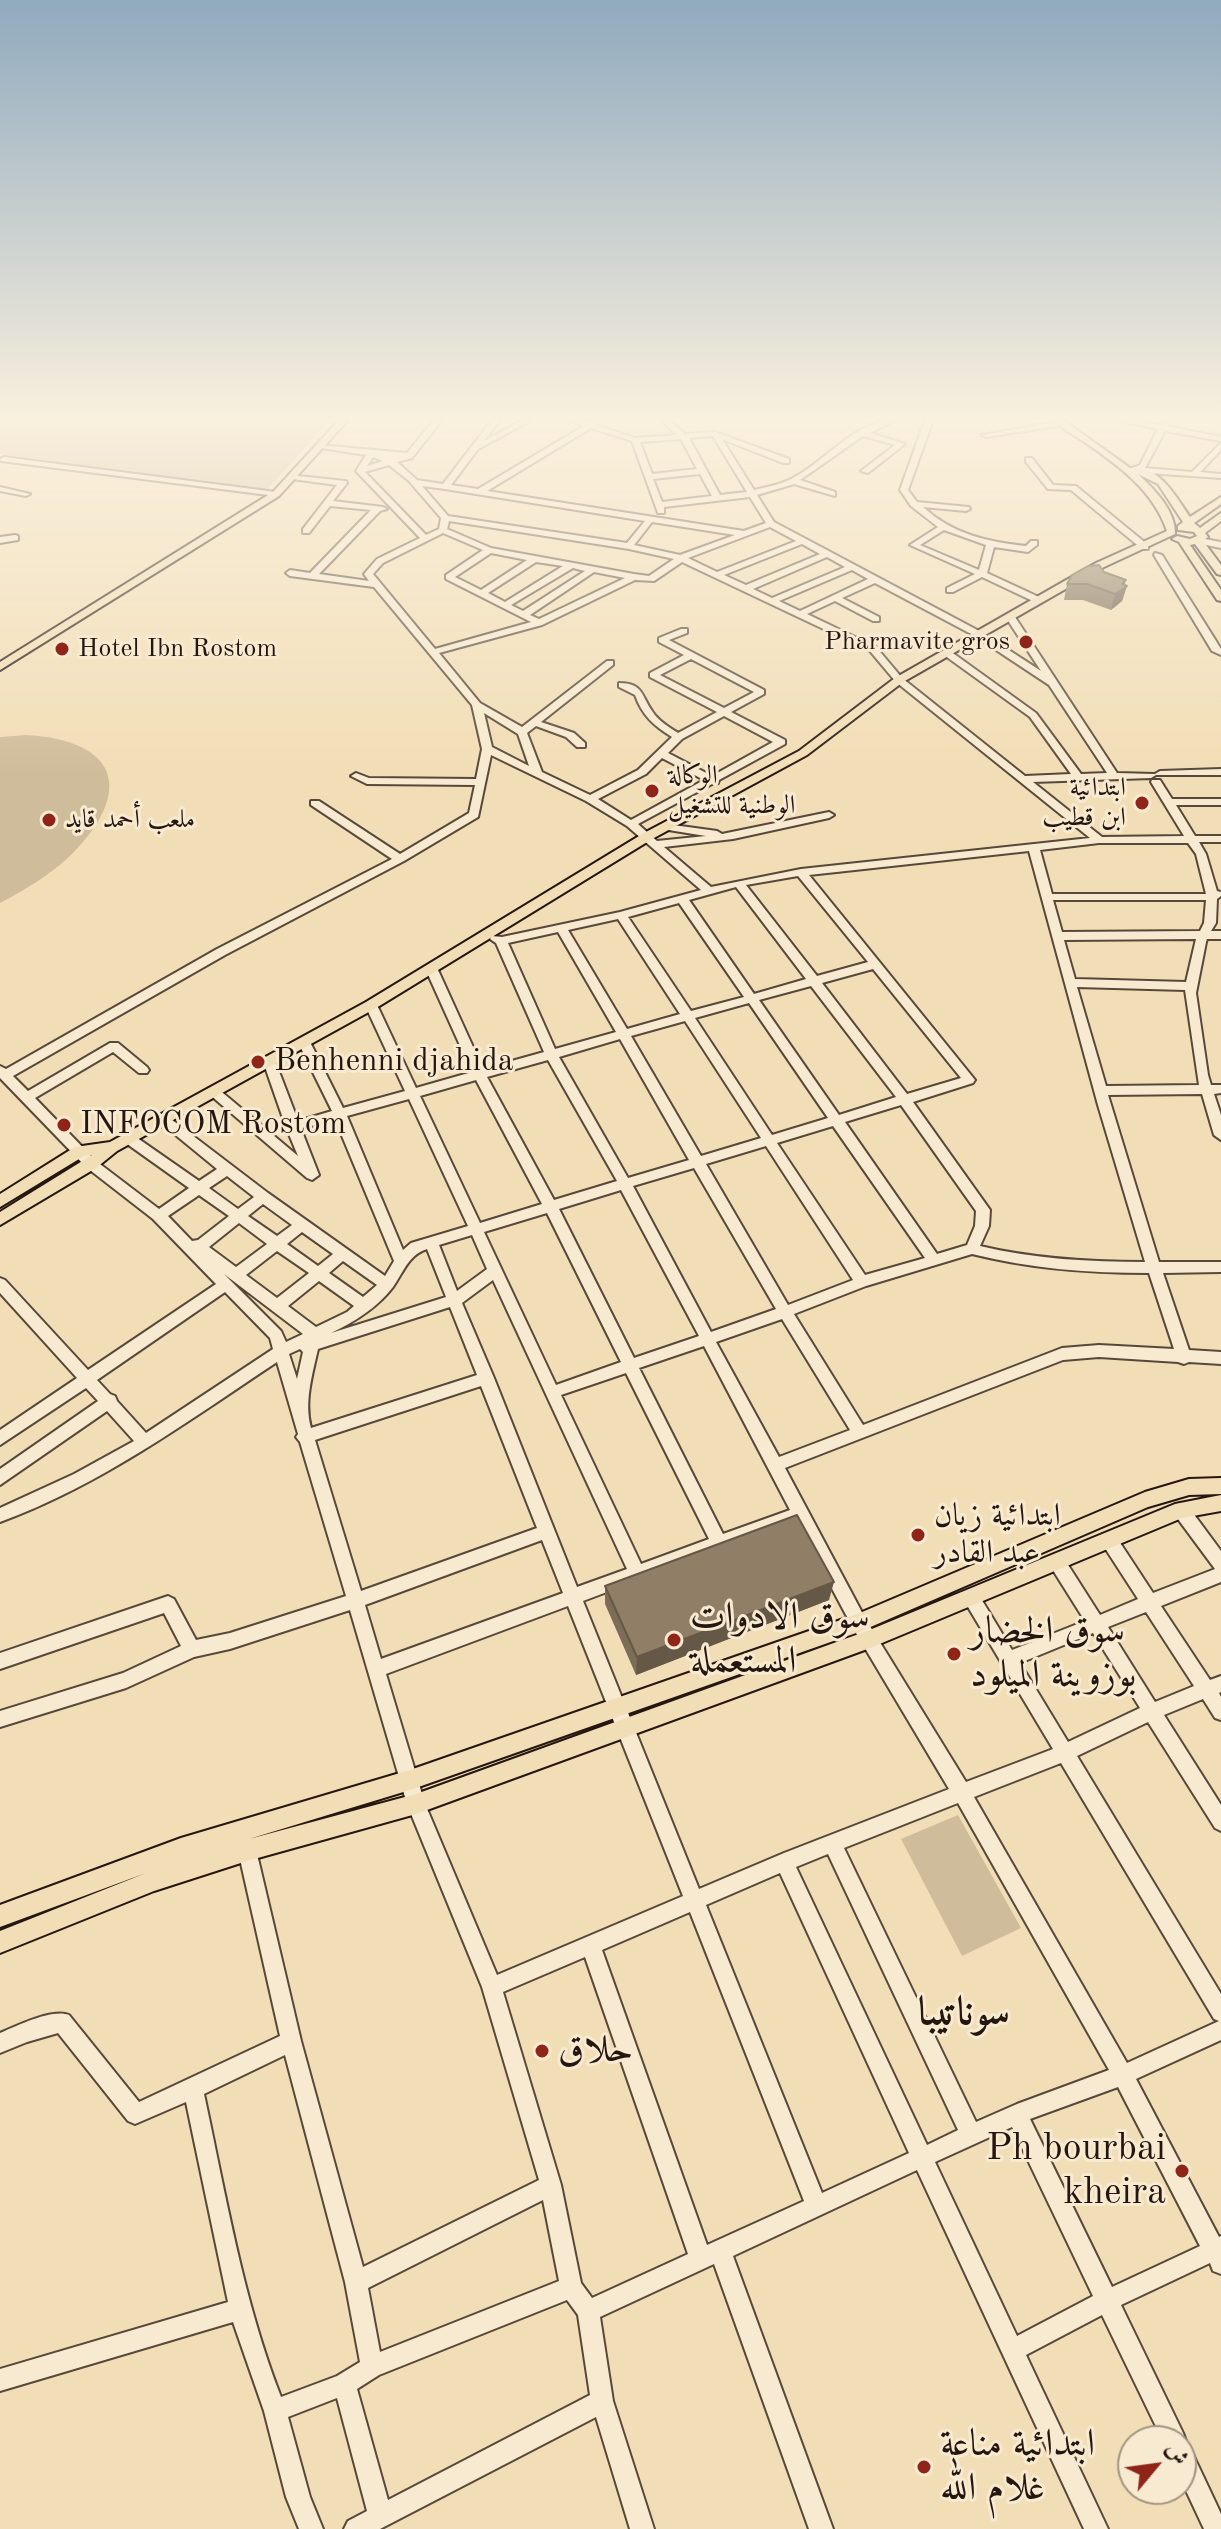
<!DOCTYPE html>
<html>
<head>
<meta charset="utf-8">
<style>
  body { margin:0 }
  #map { position:relative; width:1221px; height:2529px; overflow:hidden; background:#f2deb6; font-family:"Old Standard TT",Amiri,serif }
  canvas { display:block }
  .north { position:absolute; left:1117px; top:2425px; width:80px; height:80px; box-sizing:border-box; background:#f7ead0; border:2px solid #a39583; border-radius:50%; rotate:61deg; font-size:22px; font-weight:700; line-height:32px; text-align:center; color:#251610 }
  .north::after { content:''; display:block; margin:auto; width:28px; height:36px; background:#8f2418; clip-path:polygon(50% 0,100% 100%,50% 72%,0 100%) }
</style>
</head>
<body>
<div id="map">
<canvas width="1221" height="2529"></canvas>
<div class="north">ش</div>
</div>
<script>
const ctx = document.querySelector('canvas').getContext('2d');
ctx.lineJoin = 'round';
function fillPath(path, color) { ctx.fillStyle = color; ctx.fill(path, 'evenodd'); }
function stroke(path, color, width, dash) { ctx.strokeStyle = color; ctx.lineWidth = width; ctx.lineCap = dash ? 'butt' : 'round'; ctx.setLineDash(dash || []); ctx.stroke(path); }
function write(font, color, halo, rows, align = 'center') {
  ctx.font = font + ' "Old Standard TT",Amiri,serif'; ctx.lineWidth = 6; ctx.setLineDash([]); ctx.textBaseline = 'middle'; ctx.strokeStyle = halo; ctx.fillStyle = color; for (const [text, x, y, turn = 0] of rows) {
    ctx.save(); ctx.translate(x, y); ctx.rotate((+turn || 0) * Math.PI / 180); ctx.textAlign = isNaN(turn) ? turn : align; if (halo) ctx.strokeText(text, 0, 0); ctx.fillText(text, 0, 0); ctx.restore();
  }
}
fillPath(new Path2D(`
  M0,420H330L267,490L0,454Z
  M26,735C117,740 136,790 71,855C50,875 25,890 0,903V737Z
  M958,1815L1021,1928L962,1956L901,1839Z`), '#cfbc9a');
const minor = new Path2D(`
  M434,420H442L412,458L397,462L417,480L443,484L492,420H500L484,441L523,420H532L478,449L451,485L478,489L584,426L568,420L596,422V425L635,438L677,435L661,420H669L685,434L715,432L789,459V463H783L722,439L754,490C766,487 780,485 791,479C826,462 854,420 896,420L870,433L905,444L868,473L861,471L895,445L863,436L800,480L835,492V496L794,484L757,495L774,522L981,632L1041,671L1005,616L1013,614L1117,773L1155,774L1160,771L1221,769V775H1156L1151,778L1033,782L1102,837L1184,836L1151,782L1152,780H1160L1172,799H1221V805H1176L1195,836H1221V842H1199L1206,854L1217,891L1221,892V896L1217,899L1216,923L1211,931H1221V939H1207L1206,942L1196,993L1208,1075L1211,1085H1221V1093L1214,1094L1221,1115V1140L1214,1135L1202,1094L1108,1095L1159,1262H1221V1272L1163,1273L1189,1350L1221,1352V1364L1189,1362L1184,1364L1178,1362L1099,1357L1063,1360L785,1468L865,1618L966,1782L1053,1749L965,1602L963,1597L965,1592L971,1589L977,1592L1012,1650L1085,1621L1051,1567L1049,1562L1051,1557L1057,1555L1063,1557L1100,1615L1138,1599L1103,1545L1101,1540L1103,1535L1109,1533L1115,1535L1153,1593L1215,1569L1175,1515L1173,1510L1175,1505L1181,1503L1187,1505L1221,1551V1582L1161,1606L1210,1680L1221,1676V1692L1219,1693L1221,1697V1720L1215,1718L1203,1699L1164,1715L1221,1805V1831L1215,1828L1148,1722L1077,1756L1221,1994V2040L1136,2079L1219,2237L1221,2236V2274L1213,2271L1210,2263L1121,2305L1183,2433L1186,2441L1185,2444L1189,2446L1221,2514V2529H1204L1181,2480V2441H1163L1102,2315L1026,2355L1108,2529H1084L917,2170L733,2256L833,2529H809L714,2264L600,2317L613,2401L654,2529H630L596,2417L380,2529H344L348,2521L367,2511L337,2398L288,2417L310,2497L323,2529H299L286,2497L264,2411L233,2322L0,2391V2369L228,2302L186,2102L135,2124L128,2121L58,2033L27,2042L0,2053V2033C16,2026 53,2008 69,2015L139,2102L280,2036L238,1850L240,1843L247,1841L254,1843L256,1850L301,2041L363,2267L539,2180L482,1987L407,1804L350,1610L230,1649L194,1657L126,1688L0,1727V1711L123,1673L181,1646L164,1613L0,1669V1653L168,1596L174,1599L196,1640L230,1633L346,1596L300,1442L296,1437L298,1434L277,1362C188,1421 101,1485 0,1522V1508L74,1474L134,1441L107,1411L0,1485V1469L98,1401L86,1388L0,1445V1430L77,1378L0,1293V1278L5,1280L88,1370L216,1284L153,1219L86,1167L0,1078V1066L6,1069L217,949L392,859L311,805V801H319L400,854L469,813L475,785L367,784L351,776L356,773L369,778L476,779L482,749L472,705L374,587L290,576L286,573L290,570L310,573L371,510L330,506L309,533H303V529L337,485L292,479H289V475L346,481L347,483L333,501L383,507L387,509L380,511L319,574L369,581L364,574L377,559L420,538L356,471L366,455L315,447L319,445L407,453ZM591,428L632,441L658,513H664V507L750,497L766,523L744,531L487,491ZM713,436L747,492L720,495L689,438ZM681,439L697,469L652,474L640,442ZM373,457L383,461L367,466ZM389,465L409,481L441,518L439,529L426,535L365,472ZM700,474L712,496L662,502L653,479ZM422,486L445,489L645,521L627,543L448,516ZM449,521L629,549L674,559L649,576L634,574L491,548L447,529ZM652,522L735,535L680,555L634,545ZM770,527L796,541L717,572L688,558ZM443,533L483,550L446,575V579L531,622L435,649L373,574L383,563ZM802,544L820,554L746,585L724,575ZM491,553L527,560L481,590L455,577ZM827,557L845,567L772,598L753,589ZM536,562L563,566L505,602L488,593ZM682,562L870,651L896,682L1090,838L801,869L711,887L664,847L733,839L829,818L834,815L829,812L722,834L717,831L666,824L661,827L662,829L706,836L657,841L638,824L712,784L718,783L719,780L785,744V740L731,712L764,694V690L669,640L687,633V629H681L659,638V642L684,655L650,673V677L717,712L678,733C669,727 658,721 652,711C641,695 643,683 619,683V687L635,695C642,715 654,726 672,737L638,770L590,795L542,772L527,733L536,726L566,737L577,747H585V743L574,733L541,722L613,665V661H607L522,727L480,703L439,653L542,625L635,580L654,581ZM573,568L585,571L523,611L511,605ZM852,570L868,579L800,611L779,601ZM594,572L625,578L539,619L530,615ZM875,583L975,636L1049,685L1107,773L1081,774L1036,713L950,651H944V655L1030,717L1071,774L1025,776L902,678L876,647L807,614L835,601L873,621H879V617L842,598ZM691,659L754,692L724,708L660,675ZM484,713L518,734L529,766L492,747ZM724,716L773,742L712,776L668,753L682,739ZM491,755L586,801L627,826L701,890L620,912L502,937L492,936L490,939L496,943L544,1052L483,1069L438,970L432,966L426,970L472,1072L416,1088L377,1005L371,1001L365,1005L405,1091L343,1108L310,1042L304,1038L298,1042L332,1111L298,1121L275,1061L273,1058H265L263,1061L286,1127L298,1156L217,1088H209L207,1091L209,1094L307,1178L312,1180L319,1175L301,1129L335,1119L394,1261L385,1276L268,1193L167,1116H157L156,1119L217,1169L199,1181L133,1135H123L121,1138L123,1141L189,1188L159,1209L96,1161L35,1098L113,1052L139,1073H147L149,1070L147,1067L118,1043H110L28,1091L13,1076L225,955L404,861L478,817ZM662,758L704,780L631,820L598,799L646,774ZM1099,843H1188L1196,854L1206,894H1052L1040,850ZM1029,851L1098,1105L1145,1262C1090,1262 1035,1259 980,1246L989,1226L990,1210L913,1102L973,1083L975,1080L809,875ZM798,876L868,962L817,976L746,885ZM736,887L806,979L754,994L689,900ZM1053,900H1206L1204,923L1200,931L1062,932ZM679,903L744,997L691,1011L628,917ZM618,919L680,1014L627,1029L568,930ZM558,932L616,1032L555,1049L508,943ZM1196,939L1186,982L1075,979L1064,940ZM873,969L961,1078L907,1094L822,983ZM811,986L896,1097L839,1115L759,1000ZM1077,987L1185,990L1199,1085L1106,1086ZM749,1003L828,1118L772,1135L695,1018ZM685,1021L761,1138L701,1156L631,1036ZM620,1039L689,1160L628,1178L559,1057ZM548,1060L617,1181L554,1200L487,1077ZM476,1080L542,1204L480,1223L420,1096ZM409,1099L468,1226L411,1243L403,1250L347,1116ZM901,1105L976,1211L975,1226L967,1245L937,1254L845,1122ZM833,1126L925,1258L865,1275L777,1143ZM766,1146L853,1280L788,1305L706,1164ZM694,1168L776,1309L711,1332L633,1186ZM227,1176L254,1197L238,1209L209,1188ZM621,1190L699,1336L634,1358L559,1209ZM199,1195L229,1216L198,1240L192,1241L168,1216ZM263,1204L292,1225L277,1236L248,1216ZM547,1213L621,1362L556,1385L484,1232ZM239,1223L267,1244L236,1267L209,1247ZM302,1232L333,1254L318,1266L287,1244ZM472,1235L487,1269L457,1291L439,1245ZM427,1249L446,1297L331,1333C354,1322 377,1308 393,1287C403,1273 408,1255 427,1249ZM277,1251L309,1273L277,1298L246,1275ZM972,1254C1031,1269 1089,1273 1149,1273L1174,1349L1099,1345L1062,1348L863,1425L794,1314L866,1286ZM343,1261L377,1285L363,1297L329,1273ZM224,1274L303,1334L286,1342L281,1331ZM493,1280L627,1569L577,1587L494,1378L462,1303ZM319,1281L354,1306L347,1312L316,1327L288,1306ZM225,1292L270,1338L273,1349L146,1433L117,1401L115,1396L110,1394L97,1380ZM450,1307L477,1375L311,1428C304,1402 312,1376 318,1349ZM782,1319L850,1430L779,1457L716,1342ZM704,1346L790,1510L723,1534L639,1368ZM300,1349L303,1352L297,1379L289,1354ZM626,1373L709,1539L641,1564L561,1395ZM481,1386L537,1528L361,1591L315,1440ZM796,1521L853,1628L949,1789L784,1853L699,1889L583,1601ZM542,1540L563,1593L381,1659L365,1605ZM568,1606L683,1896L497,1975L425,1804L386,1674ZM1146,1612L1194,1686L1155,1702L1108,1627ZM1093,1633L1140,1708L1068,1742L1020,1663ZM1061,1763L1214,2019L1219,2021L1127,2063L974,1797ZM958,1803L1109,2070L1017,2104L976,2122L844,1848ZM828,1854L958,2130L927,2145L796,1867ZM780,1873L909,2153L822,2193L706,1905ZM690,1912L804,2201L707,2245L602,1950ZM585,1957L688,2254L592,2298L581,2283L561,2185L503,1992ZM285,2055L345,2282L360,2362L337,2376L281,2397C243,2300 226,2196 204,2094ZM1118,2087L1200,2246L1112,2287L1030,2119ZM1012,2127L1093,2296L1017,2336L935,2162ZM543,2200L559,2281L380,2352L368,2288ZM567,2300L578,2315L590,2395L388,2500L357,2389L379,2375Z
  M925,420H933L908,490L917,502L969,507L970,509L966,511L923,507C952,534 988,542 1026,546L1031,541H1037V545L1028,552L994,547L987,573L1041,598V602H1035L982,577L953,592H947V588L975,574L910,545L938,527L911,506L900,490ZM944,530L986,545L979,570L920,545Z
  M1117,420H1132L1160,425L1164,422L1168,424L1167,426L1221,437V441L1165,431L1145,468L1192,472L1221,443V450L1200,472L1221,474V478L1132,472V468L1140,465L1158,429Z
  M1062,421H1065V425L986,437L982,435Z
  M4,457L276,492L280,494L276,496L1,461L0,459Z
  M1026,458H1032L1053,485L1076,486L1148,545V549H1142L1071,490L1048,489L1026,462Z
  M0,487L30,494L26,496L0,491Z
  M15,535L18,536V540L0,543V537Z
  M1199,538L1221,542V548L1196,543V539Z
  M1155,553L1162,555L1221,649V655L1212,651L1154,555Z`);
const major = new Path2D(`
  M339,420H348L279,496L0,670V662L273,492Z
  M1053,420H1063L1130,468C1159,464 1176,497 1190,517L1221,497V504L1194,523L1200,528L1221,513V521L1205,533L1208,537L1203,541L1221,565V575L1217,574L1195,544L1190,545L1221,590V601L1217,600L1179,542L1172,539L1177,536L1190,539L1197,536L1194,532L1178,530V526L1183,522L1158,484L1138,474C1154,489 1176,511 1175,534L1104,567L903,682L807,755L652,839L376,1008L117,1151L96,1168L0,1225V1212L92,1155L84,1156L0,1207V1194L75,1147L110,1142L366,1002L644,833L799,751L895,678L1096,563L1167,531C1153,490 1118,465 1083,441C1073,434 1061,428 1053,420Z
  M1221,1478V1494L1189,1495L1148,1507L859,1632L410,1790L249,1839L416,1794L867,1631L1175,1504L1221,1495V1511L1182,1518L870,1648L416,1814L247,1861L154,1891L0,1953V1931L146,1873L0,1927V1905L181,1838L410,1770L855,1615L1145,1492L1189,1479Z`);
stroke(minor, '#58483a', 4);
stroke(major, '#251610', 4);
fillPath(minor, '#f7ead0');
fillPath(major, '#f2deb6');
fillPath(new Path2D(`
  M1104,572L1127,586L1122,601L1111,610L1083,600H1064L1067,584Z
  M605,1586L829,1600L636,1675L605,1604Z`), '#7c6c58');
fillPath(new Path2D(`
  M1126,580L1124,587L1127,586L1122,601L1111,610L1115,594L1122,584Z
  M834,1582L829,1600L636,1675L637,1657Z`), '#655847');
const building = new Path2D(`
  M1099,565L1104,572L1126,580L1122,584L1127,586L1115,594L1087,584H1067L1072,575L1088,566Z
  M797,1515L834,1582L637,1657L605,1586Z`);
fillPath(building, '#907e66');
stroke(building, '#655847', 2);
const sky = ctx.createLinearGradient(0, 0, 0, 774);
sky.addColorStop(0, '#90aabe');
sky.addColorStop(0.54, '#f9f0de');
sky.addColorStop(1, '#f9f0de00');
ctx.fillStyle = sky;
ctx.fillRect(0, 0, 1221, 774);
for (const [x, y, r, color] of [
  [1026,642,8,"#8f2418"],
  [62,649,8,"#8f2418"],
  [652,791,8,"#8f2418"],
  [1142,803,8,"#8f2418"],
  [49,820,8,"#8f2418"],
  [258,1062,8,"#8f2418"],
  [64,1125,8,"#8f2418"],
  [918,1535,8,"#8f2418"],
  [674,1640,8,"#8f2418"],
  [954,1654,8,"#8f2418"],
  [542,2051,8,"#8f2418"],
  [1182,2171,8,"#8f2418"],
  [924,2467,8,"#8f2418"]
]) { const dot = new Path2D(); dot.arc(x, y, r, 0, 2 * Math.PI); ctx.fillStyle = color; ctx.fill(dot); stroke(dot, '#f7ead0', 3); }
write('26px', '#251610', '#f7ead0', [
  ["Pharmavite gros",1010,642,"right"],
  ["Hotel Ibn Rostom",78,649],
  ["الوكالة",668,776],
  ["الوطنية للتشغيل",668,806],
  ["ابتدائية",1126,788,"right"],
  ["ابن قطيب",1126,818,"right"],
  ["ملعب أحمد قايد",65,820]
], 'left');
write('32px', '#251610', '#f7ead0', [
  ["Benhenni djahida",274,1062],
  ["INFOCOM Rostom",80,1125],
  ["ابتدائية زيان",934,1517],
  ["عبد القادر",934,1554]
], 'left');
write('38px', '#251610', '#f7ead0', [
  ["سوق الادوات",690,1618],
  ["المستعملة",690,1662],
  ["سوق الخضار",970,1632],
  ["بوزوينة الميلود",970,1676],
  ["حلاق",558,2051],
  ["Ph bourbai",1166,2149,"right"],
  ["kheira",1166,2193,"right"],
  ["ابتدائية مناعة",940,2445],
  ["غلام الله",940,2489]
], 'left');
write('bold 40px', '#251610', '#f7ead0', [
  ["سوناتيبا",964,2014]
]);
</script>
</body>
</html>
